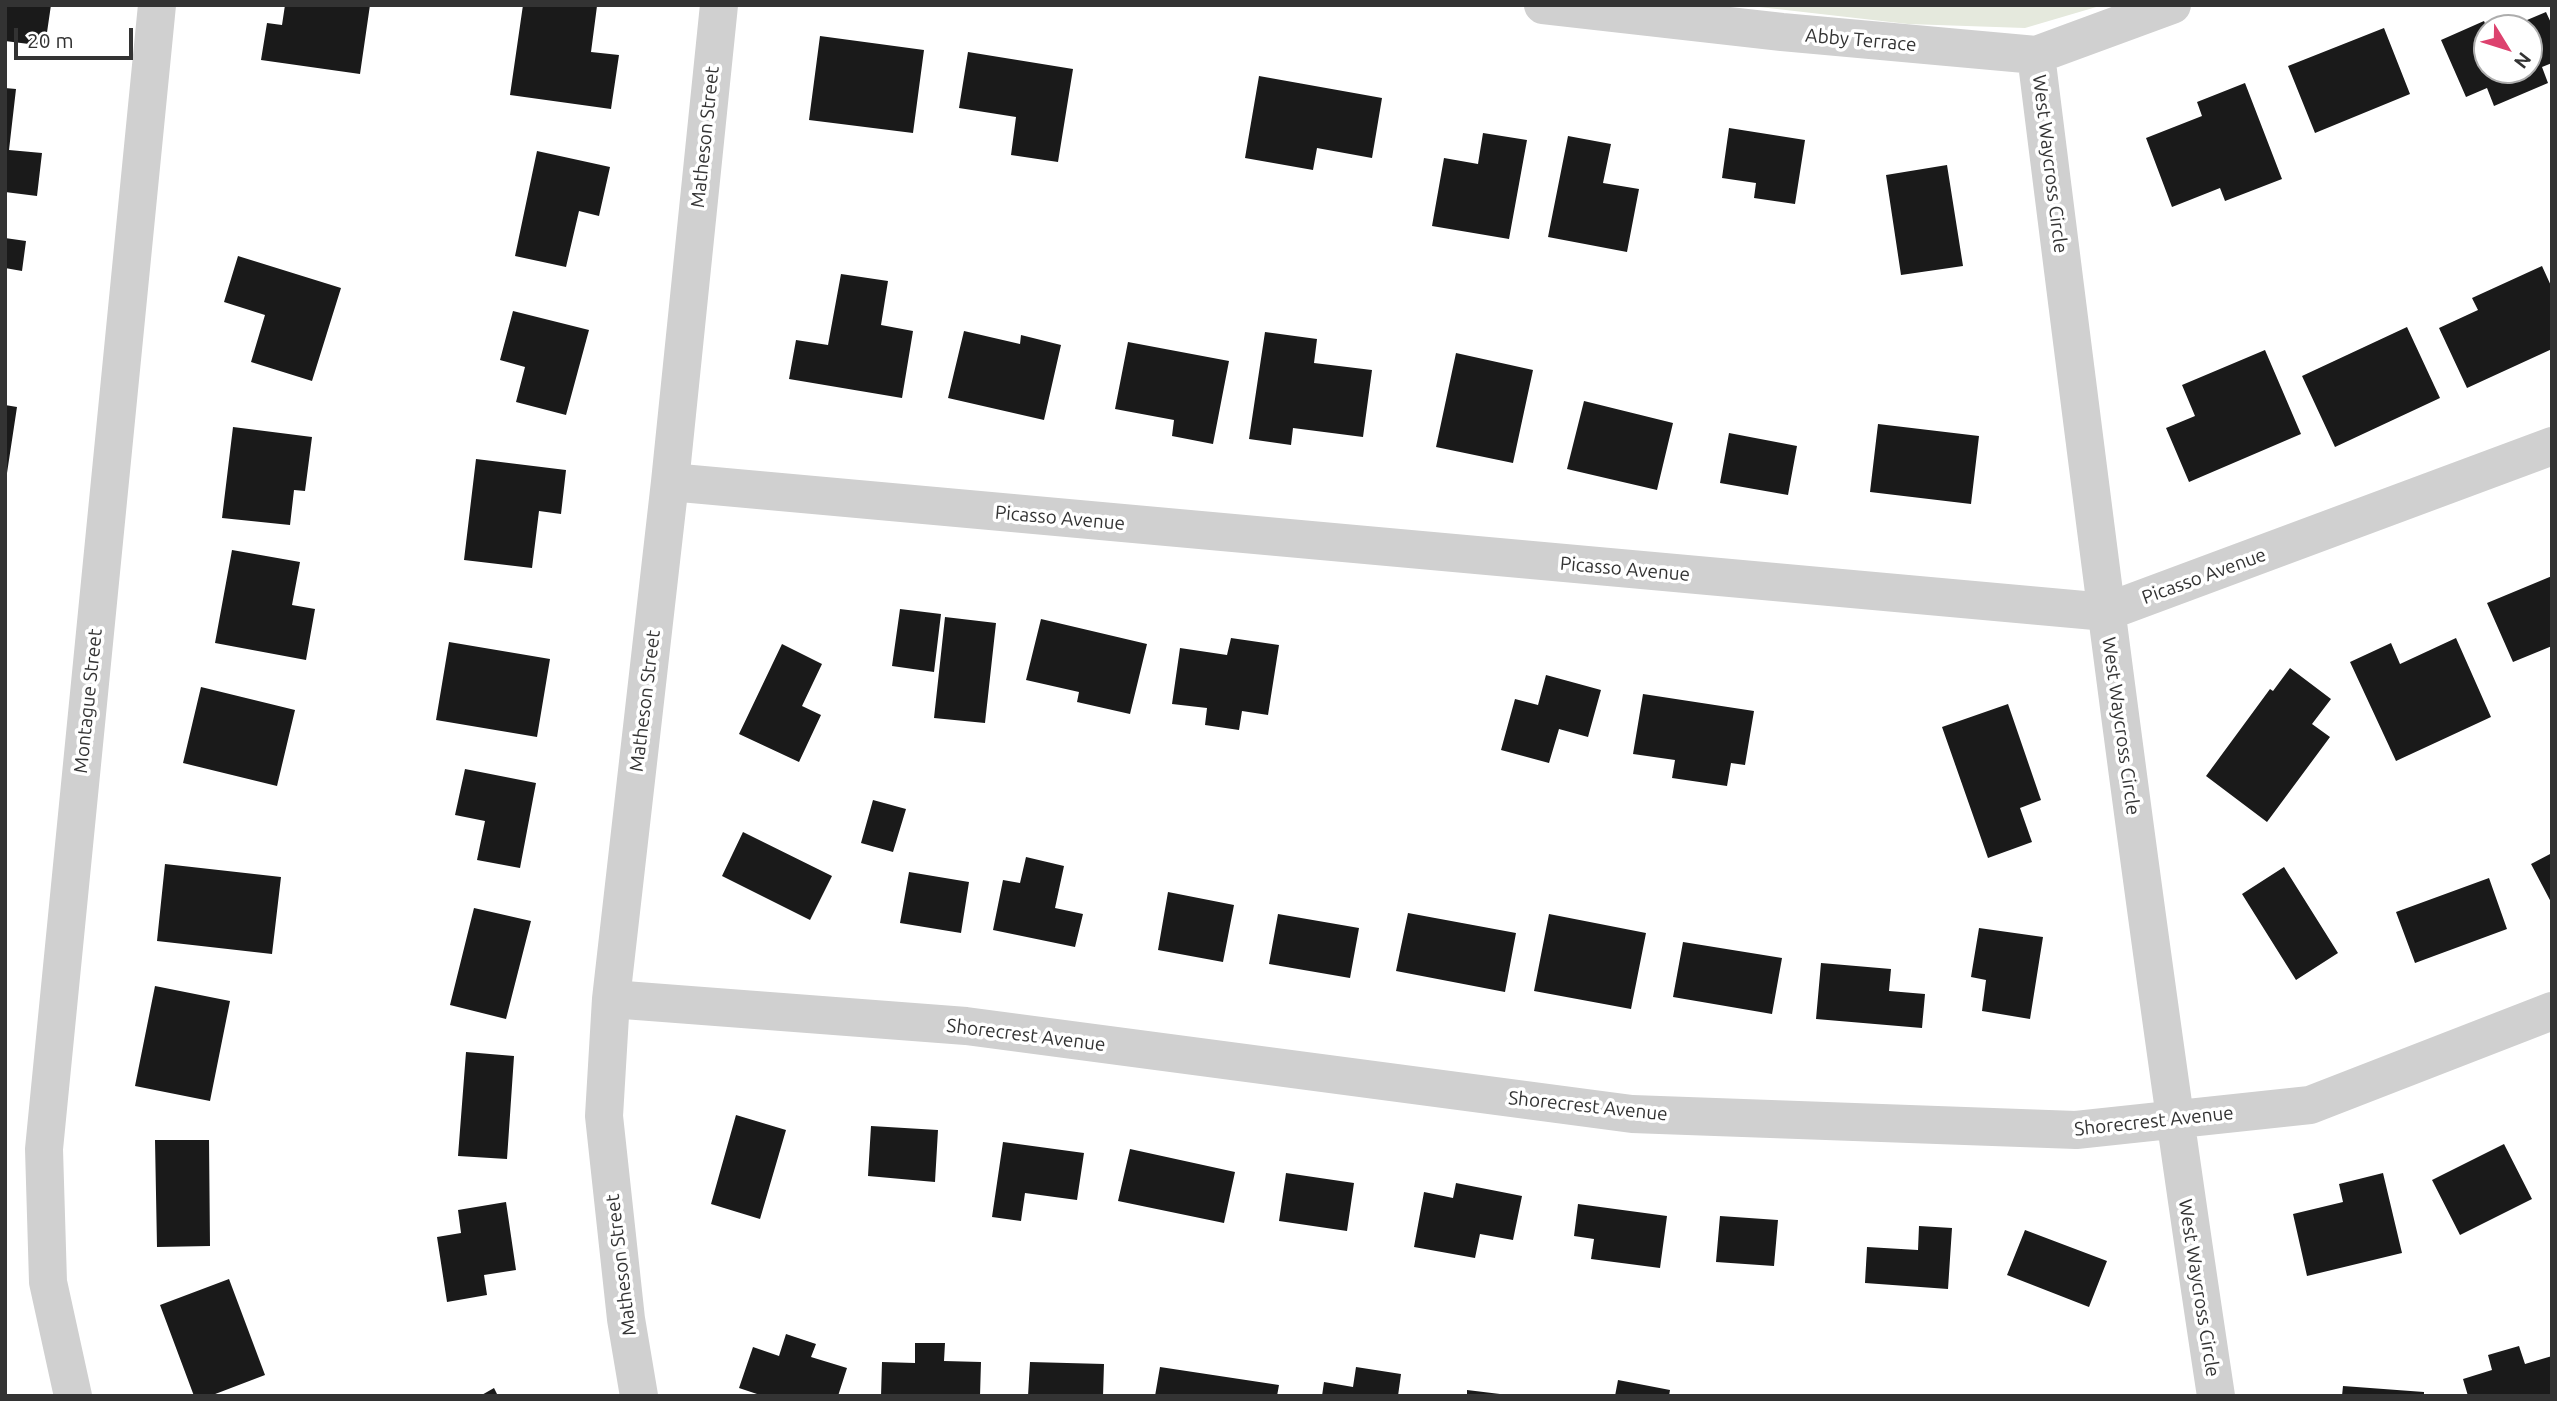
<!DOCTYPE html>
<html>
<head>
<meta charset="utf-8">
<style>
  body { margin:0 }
  #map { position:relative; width:2557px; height:1401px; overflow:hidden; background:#fff; font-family:Ubuntu,sans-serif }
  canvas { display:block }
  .frame { position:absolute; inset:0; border:7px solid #333; pointer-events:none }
  .north { position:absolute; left:2473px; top:14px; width:70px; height:70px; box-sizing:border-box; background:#fff; border:2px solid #adadad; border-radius:50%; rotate:128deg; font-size:19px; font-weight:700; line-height:28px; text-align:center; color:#333 }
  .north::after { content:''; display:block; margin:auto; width:24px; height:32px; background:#dd426e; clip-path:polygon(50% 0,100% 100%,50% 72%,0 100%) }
  .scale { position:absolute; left:14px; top:28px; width:119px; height:32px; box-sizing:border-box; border:4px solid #333; border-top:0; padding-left:9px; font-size:21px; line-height:24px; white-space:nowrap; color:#333; -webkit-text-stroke:5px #fff; paint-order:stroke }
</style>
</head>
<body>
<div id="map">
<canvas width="2557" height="1401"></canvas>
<div class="frame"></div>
<div class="north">N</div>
<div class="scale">20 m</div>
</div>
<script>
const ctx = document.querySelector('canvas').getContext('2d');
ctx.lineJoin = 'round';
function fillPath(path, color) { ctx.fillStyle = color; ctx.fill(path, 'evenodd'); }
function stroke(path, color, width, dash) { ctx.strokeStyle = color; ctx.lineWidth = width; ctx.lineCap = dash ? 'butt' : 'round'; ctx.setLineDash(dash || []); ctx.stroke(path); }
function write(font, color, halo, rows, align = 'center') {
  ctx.font = font + ' Ubuntu,sans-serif'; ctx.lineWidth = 7; ctx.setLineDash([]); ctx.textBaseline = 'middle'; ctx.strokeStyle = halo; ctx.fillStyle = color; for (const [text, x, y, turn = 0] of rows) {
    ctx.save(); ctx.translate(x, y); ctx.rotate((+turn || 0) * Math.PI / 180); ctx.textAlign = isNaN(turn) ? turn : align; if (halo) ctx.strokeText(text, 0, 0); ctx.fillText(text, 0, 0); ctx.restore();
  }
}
fillPath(new Path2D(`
  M1742,5H2103L2025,28L1908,24Z`), '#e5e9dd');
fillPath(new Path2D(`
  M5,5H51L45,46L5,41Z
  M285,5H370L360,74L261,60L267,23L282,25Z
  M523,5L597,6L591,52L619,55L611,109L510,95Z
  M2546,12L2552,25V63L2542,67L2548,83L2494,106L2487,88L2466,97L2441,40L2484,21L2487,28V70H2529V28H2508Z
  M2384,28L2410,94L2315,133L2288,66Z
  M820,36L924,50L913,133L809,120Z
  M968,52L1073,69L1058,162L1011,155L1016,117L959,108Z
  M1259,76L1382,98L1372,158L1317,148L1313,170L1245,158Z
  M2245,83L2282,179L2225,201L2220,188L2172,207L2146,138L2202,116L2197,102Z
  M5,88L16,89L9,150L42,153L37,196L5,192Z
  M1729,128L1805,140L1795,204L1754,198L1756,183L1722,178Z
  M1483,133L1527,140L1509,239L1432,226L1444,158L1478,164Z
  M1568,136L1611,144L1603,183L1639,189L1627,252L1548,237Z
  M537,151L610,167L599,216L579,211L566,267L515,256Z
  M1947,165L1963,266L1901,275L1886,175Z
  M5,238L26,241L22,271L5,268Z
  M238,256L341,288L312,381L251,362L265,315L224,302Z
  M2542,266L2552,288V349L2467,388L2439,328L2478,310L2472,298Z
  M841,274L888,281L881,325L913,331L902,398L789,379L796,340L828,345Z
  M513,311L589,330L566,415L516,402L525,367L500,360Z
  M2407,327L2440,398L2335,447L2302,376Z
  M964,331L1020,344L1021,335L1061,345L1044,420L948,398Z
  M1265,332L1317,339L1314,363L1372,370L1363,437L1293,428L1291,445L1249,439Z
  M1128,342L1229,361L1213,444L1172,436L1174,420L1115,409Z
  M2265,350L2301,434L2189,482L2166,428L2195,416L2182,385Z
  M1456,353L1533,370L1513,463L1436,447Z
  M1584,401L1673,423L1657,490L1567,469Z
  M5,405L17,407L7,473H5Z
  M1878,424L1979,436L1971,504L1870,492Z
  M233,427L312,437L305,491L294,490L290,525L222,518Z
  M1729,433L1797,446L1788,495L1720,483Z
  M476,459L566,470L561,514L539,511L532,568L464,560Z
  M232,550L300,562L292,605L315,609L306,660L215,643Z
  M2552,576V646L2513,662L2487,603Z
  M900,609L941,614L934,672L892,666Z
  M945,617L996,623L985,723L934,718Z
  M1041,619L1147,644L1130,714L1077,702L1079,692L1026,680Z
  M1231,638L1279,645L1268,715L1242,711L1239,730L1205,725L1207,708L1172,704L1180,648L1227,655Z
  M2456,638L2491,717L2396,761L2350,662L2391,643L2400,664Z
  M449,642L550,659L537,737L436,720Z
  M782,644L822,664L802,706L821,715L799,762L739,734Z
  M2290,668L2331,699L2312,724L2330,737L2267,822L2206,776L2270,689L2273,691Z
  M1546,675L1601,690L1588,737L1559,729L1549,763L1501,750L1515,699L1538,705Z
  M201,687L295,710L277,786L183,763Z
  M1643,694L1754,711L1745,765L1731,763L1727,786L1672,778L1675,760L1633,754Z
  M2008,704L2041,800L2020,808L2032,842L1988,858L1942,727Z
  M465,769L536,783L520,868L477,860L485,821L455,815Z
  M873,800L906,809L893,852L861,843Z
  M743,832L832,876L810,920L722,876Z
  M2552,853V904L2531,864Z
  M1026,857L1064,866L1055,908L1083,914L1075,947L993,930L1003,880L1020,883Z
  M165,864L281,877L272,954L157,941Z
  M2284,867L2338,953L2296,980L2242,894Z
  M909,872L969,882L961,933L900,923Z
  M2489,878L2507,929L2415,963L2396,912Z
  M1168,892L1234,905L1223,962L1158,950Z
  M474,908L531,921L506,1019L450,1005Z
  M1408,913L1516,933L1505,992L1396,971Z
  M1278,914L1359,928L1350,978L1269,964Z
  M1549,914L1646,933L1631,1009L1534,991Z
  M1979,928L2043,937L2030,1019L1982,1011L1986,980L1971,977Z
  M1683,942L1782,958L1772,1014L1673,997Z
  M1821,963L1891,969L1889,991L1925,994L1922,1028L1816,1019Z
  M155,986L230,1001L210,1101L135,1086Z
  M466,1052L514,1056L507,1159L458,1156Z
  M736,1115L786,1130L760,1219L711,1204Z
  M871,1126L938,1130L935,1182L868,1176Z
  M155,1140H209L210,1246L157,1247Z
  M1003,1142L1084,1153L1077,1200L1025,1193L1021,1221L992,1217Z
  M2504,1144L2532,1199L2460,1235L2432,1180Z
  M1130,1149L1235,1172L1224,1223L1118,1201Z
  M1286,1173L1354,1183L1347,1231L1279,1221Z
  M2383,1173L2402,1253L2307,1276L2293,1214L2343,1202L2339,1184Z
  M1456,1183L1522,1196L1513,1240L1480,1234L1475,1258L1414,1247L1424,1192L1453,1198Z
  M506,1202L516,1270L484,1275L487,1295L447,1302L437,1237L461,1233L458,1210Z
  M1578,1204L1667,1216L1660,1268L1591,1259L1594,1239L1574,1236Z
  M1720,1216L1778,1220L1774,1266L1716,1262Z
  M1919,1226L1952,1228L1948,1289L1865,1283L1867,1247L1918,1250Z
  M2025,1230L2107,1261L2089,1307L2007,1275Z
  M229,1279L265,1375L210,1396H194L160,1305Z
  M786,1334L816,1344L811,1357L847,1368L838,1396H763L739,1388L753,1347L779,1356Z
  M915,1343H945L944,1361L981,1362L980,1396H881L882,1362L915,1363Z
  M2519,1346L2525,1364L2552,1356V1396H2468L2463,1379L2492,1370L2488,1355Z
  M1030,1362L1104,1364L1103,1396H1028Z
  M1160,1367L1279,1385L1277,1396H1155Z
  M1356,1367L1401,1374L1398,1396H1322L1324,1382L1353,1387Z
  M1618,1380L1670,1390L1669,1396H1615Z
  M2343,1386L2424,1392V1396H2342Z
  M494,1388L498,1396H480Z
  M1467,1390L1500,1394V1396H1467Z`), '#1a1a1a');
stroke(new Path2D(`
  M1543,5L1782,32L2036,55L2172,5
  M2036,55C2092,503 2148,950 2216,1396
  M670,482L2106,612L2552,446
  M611,999L966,1026L1632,1114L2076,1130L2310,1105L2552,1011
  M73,1396L48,1282L44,1149L157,5
  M639,1396L626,1319L604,1116L611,999L670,482L719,5`), '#d0d0d0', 38);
write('19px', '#333', '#fff', [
  ["Abby Terrace",1861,40,5],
  ["Matheson Street",705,137,-84],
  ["West Waycross Circle",2050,164,83],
  ["Picasso Avenue",1060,518,5],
  ["Picasso Avenue",1625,569,5],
  ["Picasso Avenue",2204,576,-20],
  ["Montague Street",88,701,-84],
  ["Matheson Street",645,701,-83],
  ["West Waycross Circle",2121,726,82],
  ["Shorecrest Avenue",1026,1035,7],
  ["Shorecrest Avenue",1588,1106,6],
  ["Shorecrest Avenue",2154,1121,-6],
  ["Matheson Street",621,1265,-97],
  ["West Waycross Circle",2199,1288,81]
]);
</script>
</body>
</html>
